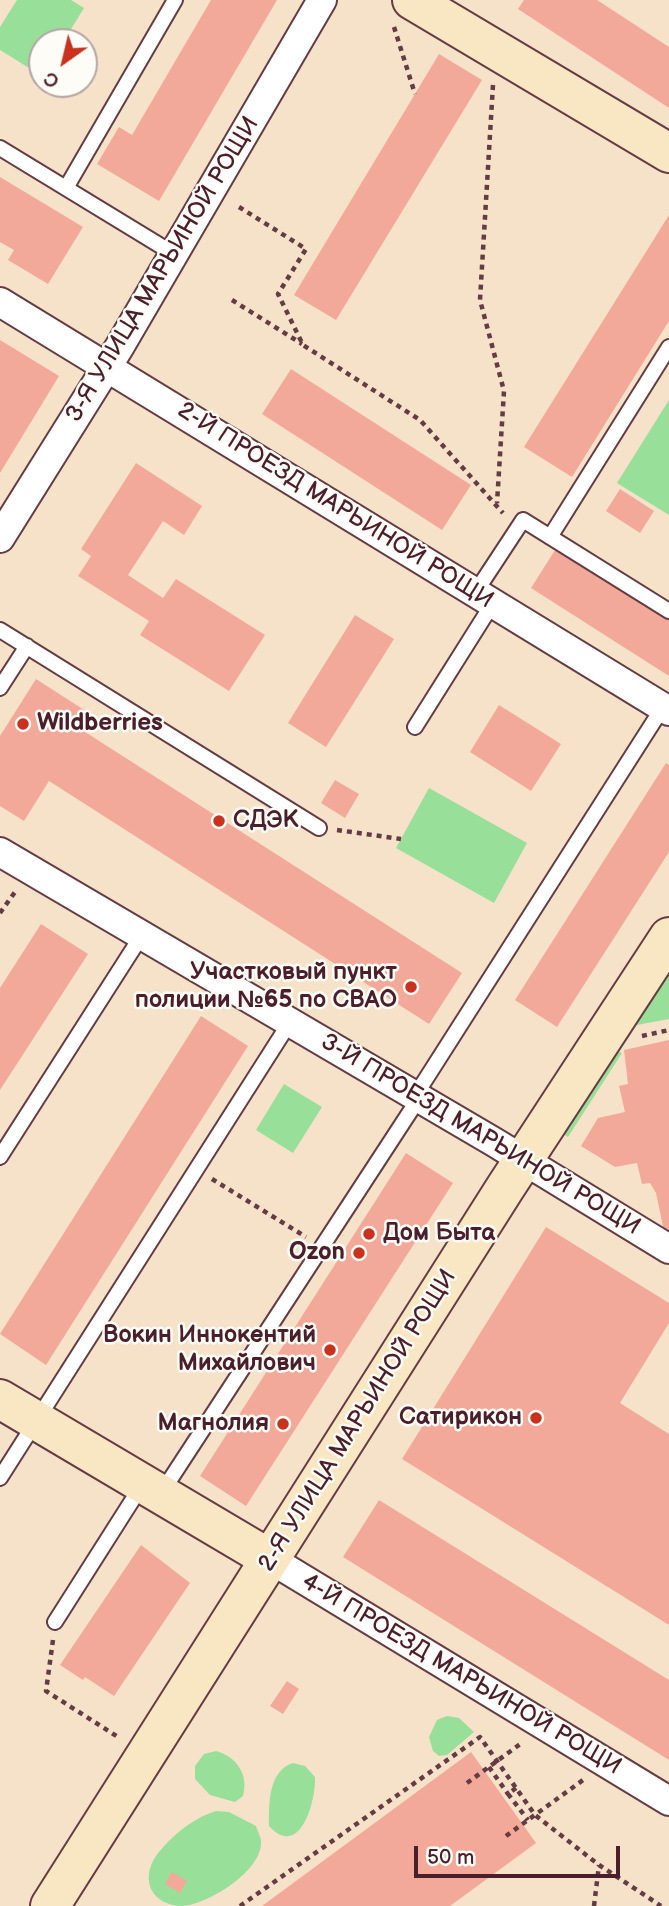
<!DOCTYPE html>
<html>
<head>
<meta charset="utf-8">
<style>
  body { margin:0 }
  #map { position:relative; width:669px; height:1906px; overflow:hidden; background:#f5e2c9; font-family:"Balsamiq Sans",sans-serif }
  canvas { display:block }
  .north { position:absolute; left:28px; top:28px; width:70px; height:70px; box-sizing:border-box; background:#fdfcf7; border:2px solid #b5a4a5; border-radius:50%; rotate:214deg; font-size:19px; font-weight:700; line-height:28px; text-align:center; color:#4a1f2b }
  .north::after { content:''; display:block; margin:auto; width:24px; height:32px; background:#c8321e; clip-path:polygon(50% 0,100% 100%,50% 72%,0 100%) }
  .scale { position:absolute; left:414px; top:1846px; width:206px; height:32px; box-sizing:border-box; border:4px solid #4a1f2b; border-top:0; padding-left:9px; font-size:21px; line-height:24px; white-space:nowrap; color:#4a1f2b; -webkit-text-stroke:5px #fdfcf7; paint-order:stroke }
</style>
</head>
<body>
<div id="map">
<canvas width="669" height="1906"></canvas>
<div class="north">С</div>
<div class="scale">50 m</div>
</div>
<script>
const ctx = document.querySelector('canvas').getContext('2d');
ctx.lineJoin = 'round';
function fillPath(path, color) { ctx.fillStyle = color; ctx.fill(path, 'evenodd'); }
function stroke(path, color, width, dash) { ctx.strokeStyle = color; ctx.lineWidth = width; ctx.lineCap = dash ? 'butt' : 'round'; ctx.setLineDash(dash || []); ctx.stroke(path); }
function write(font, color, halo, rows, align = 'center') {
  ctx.font = font + ' "Balsamiq Sans",sans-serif'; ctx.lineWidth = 5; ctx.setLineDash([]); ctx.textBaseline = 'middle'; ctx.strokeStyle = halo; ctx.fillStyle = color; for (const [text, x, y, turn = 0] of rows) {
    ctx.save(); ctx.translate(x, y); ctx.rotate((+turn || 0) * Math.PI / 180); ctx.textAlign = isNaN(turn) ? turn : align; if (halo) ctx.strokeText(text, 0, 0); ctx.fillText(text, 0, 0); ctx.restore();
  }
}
fillPath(new Path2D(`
  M17,0H71L84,8L63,42H42V76L0,50V27Z
  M669,400V515L617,483Z
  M429,788L527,843L494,903L396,848Z
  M669,957V1019L637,1025L628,1021Z
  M617,1051L622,1053L568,1137L558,1131Z
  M284,1084L322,1107L293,1153L256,1130Z
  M447,1716L459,1718L474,1732L447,1755L439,1756L433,1751L429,1737L437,1720Z
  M216,1751C237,1757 249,1775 243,1796L235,1802L210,1795L195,1779V1766L204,1754Z
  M293,1763L305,1766L315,1777C316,1801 300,1860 269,1826C269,1804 268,1771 293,1763Z
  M216,1811L229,1812L256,1826C257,1830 261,1837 261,1841C263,1871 208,1904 183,1906C151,1906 140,1879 156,1856C170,1837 193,1818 216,1811Z`), '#98df99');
fillPath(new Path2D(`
  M211,0H277L159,201L97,164L119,127L132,135Z
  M524,0H597L669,47V108L518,9Z
  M439,54L482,80L336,320L294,295Z
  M0,177L83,227L48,284L8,260L14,250L0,242Z
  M669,215V321L572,477L524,447Z
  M0,340L59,376L0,473Z
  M291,369L471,485L442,530L262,414Z
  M136,463L202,506L184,535L163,521L128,575L163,598L176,579L265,635L229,691L140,635L149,621L78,576L91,556L81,549Z
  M620,489L654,511L640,533L606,511Z
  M557,547L669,618V676L531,588Z
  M355,615L394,639L326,747L288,723Z
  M36,679L92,715L82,730L462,973L429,1024L49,781L24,821L0,806V736Z
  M499,705L561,744L531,791L470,752Z
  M666,763L669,765V852L557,1027L515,1000Z
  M335,780L359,794L345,818L321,803Z
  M41,924L88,954L0,1090V988Z
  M201,1016L248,1046L46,1365L0,1334Z
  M669,1040V1230L664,1231L656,1193L650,1183L642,1184L637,1163L615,1167L581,1146L598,1118L625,1112L619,1086L628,1084L624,1050Z
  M406,1153L453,1183L246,1506L200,1476Z
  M546,1227L669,1303V1323L620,1403L669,1434V1625L402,1459Z
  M379,1500L669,1680V1760L343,1557Z
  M141,1545L190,1583L114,1696L85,1677L83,1680L60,1665Z
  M287,1681L299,1689L283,1714L270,1706Z
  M471,1752L536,1843L450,1906H262Z
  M172,1872L187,1881L180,1893L165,1884Z`), '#f3a99a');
const lane = new Path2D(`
  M0,148L174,254
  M66,188L175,0
  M550,537L669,347
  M475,593L523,520L669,611
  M0,630L319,828
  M0,688L27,646
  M415,727L493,603
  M415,1096L663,707
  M0,1157L142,935
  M0,1478L290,1022
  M162,1492L419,1098
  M55,1622L142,1485`);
const street = new Path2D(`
  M0,302L669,711
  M0,538L120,346L322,0
  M0,852L494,1142L669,1249
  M270,1559L669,1801`);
const secondary = new Path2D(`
  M412,0L669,153
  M0,1399L270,1559
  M50,1906L505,1188L669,937`);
stroke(lane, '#643c43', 18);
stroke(street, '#643c43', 32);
stroke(secondary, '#643c43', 42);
stroke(new Path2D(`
  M394,27L415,94
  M493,85L480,300L504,391L497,503
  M239,207L306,249L278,294L303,345L420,420L503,513
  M232,300L302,344
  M337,830L401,839
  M0,913L15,892
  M642,1036L669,1030
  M212,1179L306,1237
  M53,1640L46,1691L118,1737
  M489,1767L508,1794
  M467,1783L523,1742
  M516,1788L508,1794L528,1820
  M506,1836L583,1780
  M240,1906L480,1737L535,1815L599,1865L661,1906
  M594,1906L599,1865`), '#643c43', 4.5, [5, 5]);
stroke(lane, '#fff', 14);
stroke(street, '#fff', 28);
stroke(secondary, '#f9e7c3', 38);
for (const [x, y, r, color] of [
  [23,724,7,"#c8321e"],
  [219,821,7,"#c8321e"],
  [411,987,7,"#c8321e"],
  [369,1234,7,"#c8321e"],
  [359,1253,7,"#c8321e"],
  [330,1350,7,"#c8321e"],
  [536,1418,7,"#c8321e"],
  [283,1424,7,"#c8321e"]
]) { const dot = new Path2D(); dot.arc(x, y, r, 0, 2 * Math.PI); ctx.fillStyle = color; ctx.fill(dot); stroke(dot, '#fdfcf7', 2.5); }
write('24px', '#4a1f2b', '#fdfcf7', [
  ["3-Я УЛИЦА МАРЬИНОЙ РОЩИ",163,270,-59],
  ["2-Й ПРОЕЗД МАРЬИНОЙ РОЩИ",335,506,32],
  ["3-Й ПРОЕЗД МАРЬИНОЙ РОЩИ",480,1135,31],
  ["2-Я УЛИЦА МАРЬИНОЙ РОЩИ",358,1421,-58],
  ["4-Й ПРОЕЗД МАРЬИНОЙ РОЩИ",461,1675,31]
]);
write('bold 24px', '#4a1f2b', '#fdfcf7', [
  ["Wildberries",37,724,"left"],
  ["СДЭК",233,821,"left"],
  ["Участковый пункт",397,973],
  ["полиции №65 по СВАО",397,1001],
  ["Дом Быта",383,1234,"left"],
  ["Ozon",345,1253],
  ["Вокин Иннокентий",316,1336],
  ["Михайлович",316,1364],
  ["Сатирикон",522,1418],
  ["Магнолия",269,1424]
], 'right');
</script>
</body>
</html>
